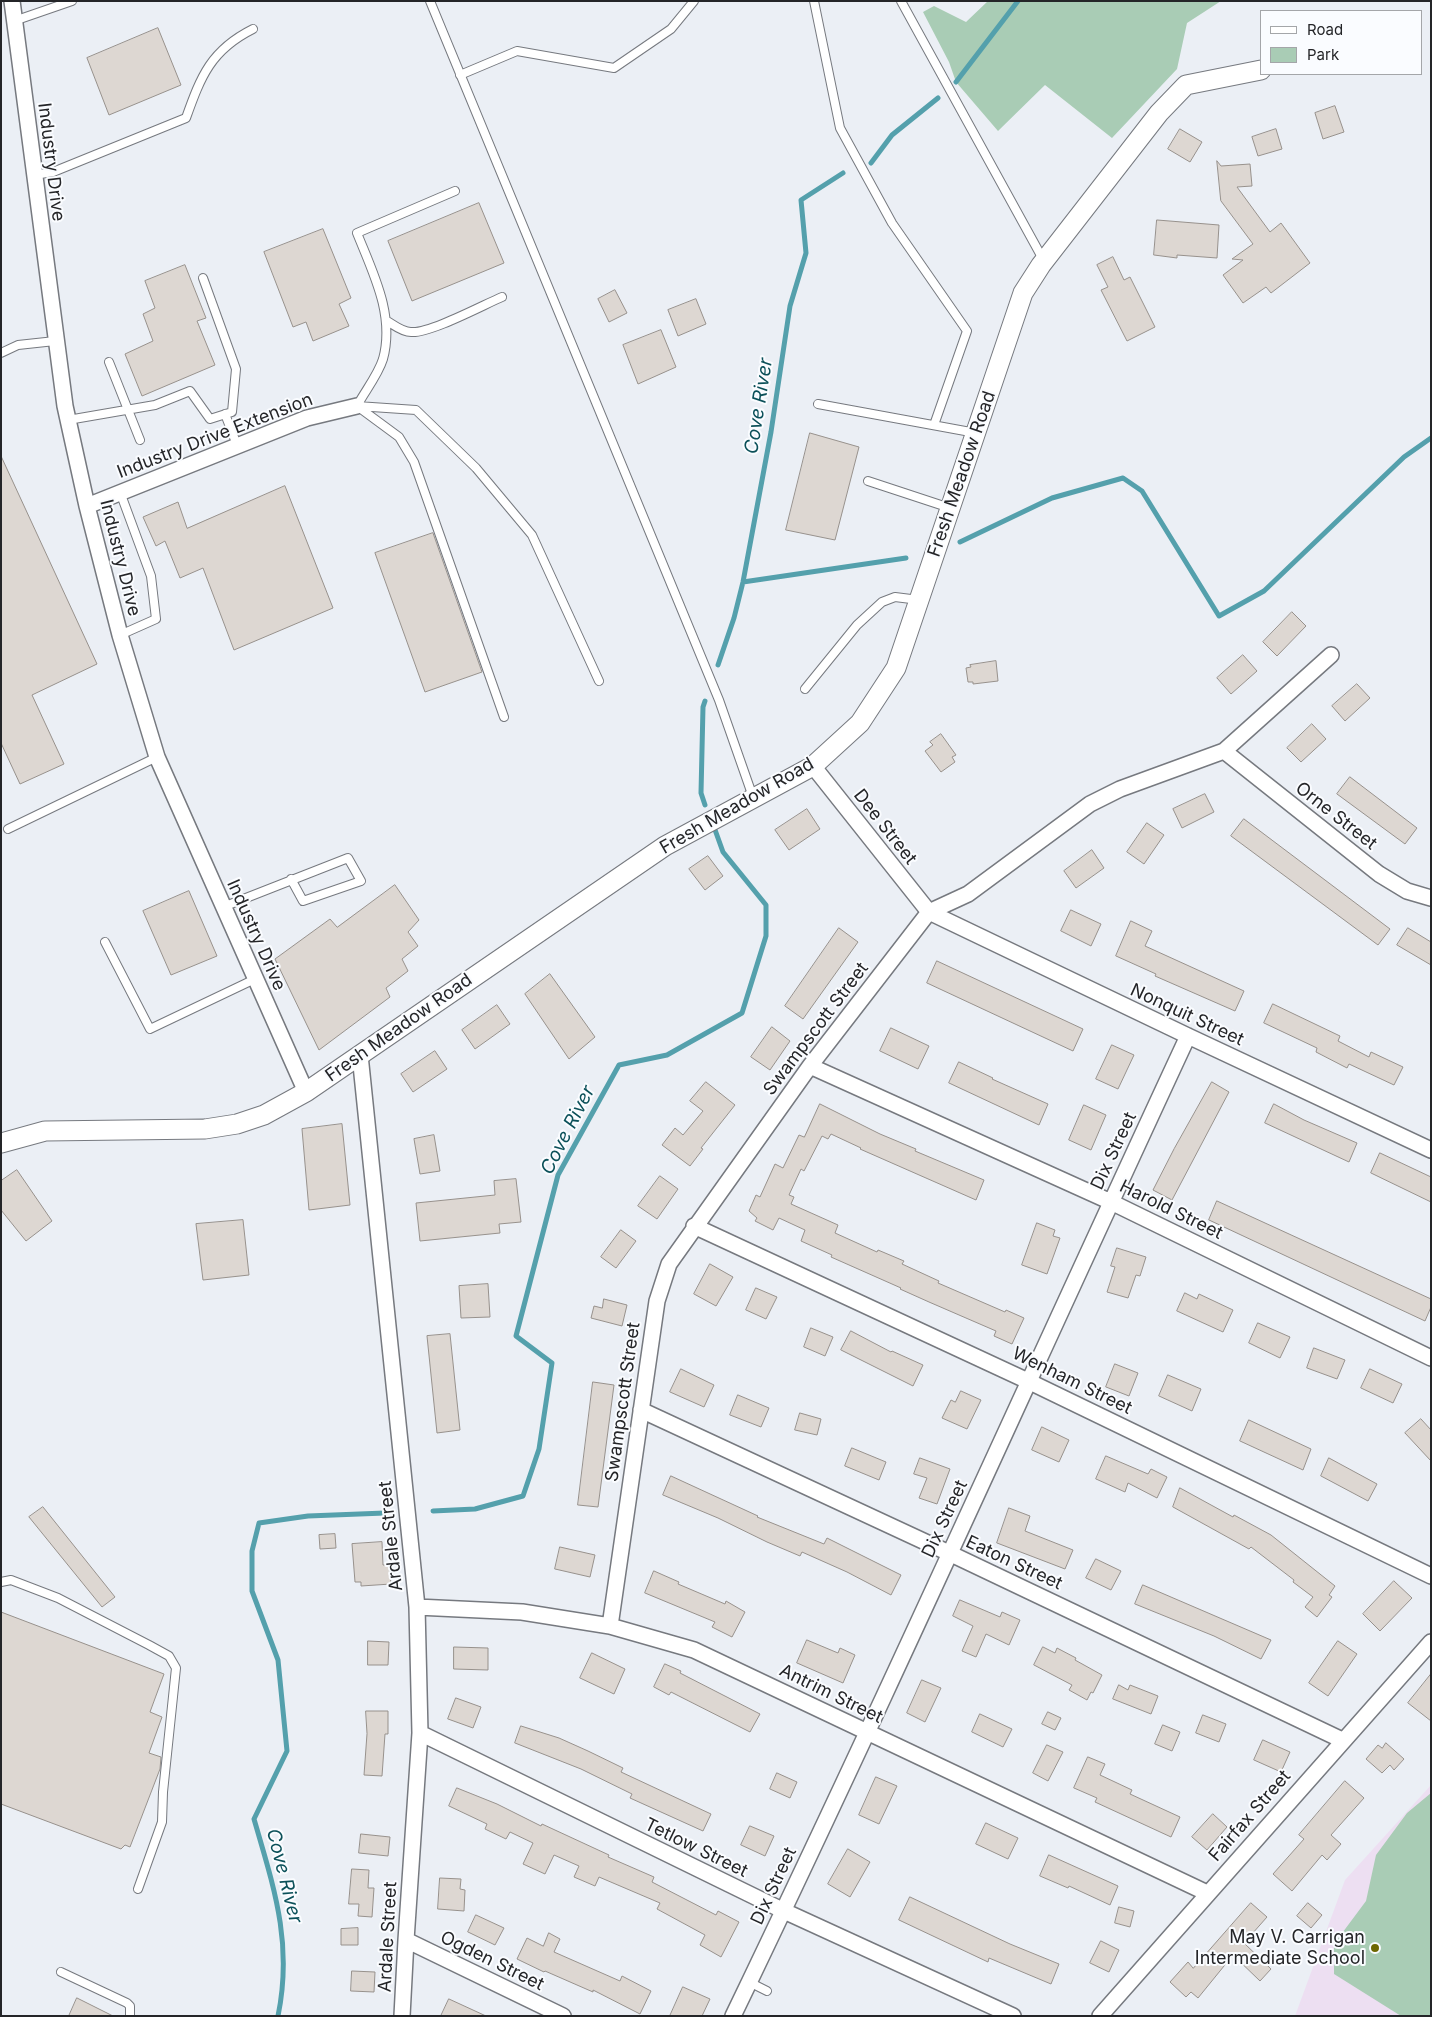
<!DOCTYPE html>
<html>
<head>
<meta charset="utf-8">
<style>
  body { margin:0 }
  #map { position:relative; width:1432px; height:2017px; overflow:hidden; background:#ebeff5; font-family:Inter,sans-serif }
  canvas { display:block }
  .frame { position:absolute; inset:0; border:2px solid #242528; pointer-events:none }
  .legend { position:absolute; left:1260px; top:10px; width:162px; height:65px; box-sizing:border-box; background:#fafcff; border:1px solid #a4a6a9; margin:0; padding:6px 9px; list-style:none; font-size:15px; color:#242528 }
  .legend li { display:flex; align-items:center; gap:10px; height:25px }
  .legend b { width:25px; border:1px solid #a4a6a9 }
</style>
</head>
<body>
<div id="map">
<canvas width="1432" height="2017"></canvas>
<div class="frame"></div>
<ul class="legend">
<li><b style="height:6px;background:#fff"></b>Road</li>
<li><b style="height:14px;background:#a9ccb5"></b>Park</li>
</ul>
</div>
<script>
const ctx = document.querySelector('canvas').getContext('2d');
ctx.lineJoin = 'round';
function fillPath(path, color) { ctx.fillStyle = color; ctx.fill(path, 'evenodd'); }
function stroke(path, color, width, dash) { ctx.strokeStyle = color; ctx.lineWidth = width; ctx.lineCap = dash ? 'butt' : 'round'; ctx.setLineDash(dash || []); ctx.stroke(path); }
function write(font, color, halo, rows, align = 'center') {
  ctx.font = font + ' Inter,sans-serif'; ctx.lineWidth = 4; ctx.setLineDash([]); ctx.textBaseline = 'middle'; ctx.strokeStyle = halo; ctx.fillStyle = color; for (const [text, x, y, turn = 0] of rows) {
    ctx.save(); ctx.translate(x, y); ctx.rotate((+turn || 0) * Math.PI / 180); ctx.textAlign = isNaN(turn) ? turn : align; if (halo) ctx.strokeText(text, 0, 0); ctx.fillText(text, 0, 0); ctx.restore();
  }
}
fillPath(new Path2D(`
  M1431,1785V2016H1295L1345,1880Z`), '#eddff2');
fillPath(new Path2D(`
  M988,1H1221L1187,23L1177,69L1112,138L1045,85L998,131L956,82L949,62L923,12L934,6L966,22Z
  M1431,1793V2016H1401L1334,1974V1944L1366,1901L1376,1855L1407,1813Z`), '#a9ccb5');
stroke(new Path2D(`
  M956,82L1018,1
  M871,163L892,135L938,98
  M960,542L1052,498L1123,478L1142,491L1219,616L1264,591L1404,457L1431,438
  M743,582L906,558
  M718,665L734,618L743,582L771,432L790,306L806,253L801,200L843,173
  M705,805L701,793L703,707L705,701
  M433,1511L475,1509L523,1496L539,1449L552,1363L516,1336L558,1175L619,1065L667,1055L742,1013L766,936V905L723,852L714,827
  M278,2016C293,1943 274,1888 254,1819L287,1751L278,1660L252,1591V1551L259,1523L308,1516L385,1513`), '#54a0ac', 5);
const building = new Path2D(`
  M158,28L181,85L109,115L87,58Z
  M1335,106L1344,132L1323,139L1315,113Z
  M1180,129L1202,142L1190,162L1168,149Z
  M1276,129L1282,149L1258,156L1252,137Z
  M1217,161L1221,166L1250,164L1252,186L1237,187L1270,232L1281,223L1310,263L1271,293L1266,287L1243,303L1223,275L1243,260L1232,259L1253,244L1221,201Z
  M479,203L504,263L412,301L388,241Z
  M1157,220L1219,225L1217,258L1177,255V258L1154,255Z
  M323,229L351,298L339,304L349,326L313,341L306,322L293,327L264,252Z
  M1113,257L1124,280L1130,277L1155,327L1127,341L1101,290L1108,287L1097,265Z
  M185,265L206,318L197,321L215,365L142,396L125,354L153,341L143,314L155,308L145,281Z
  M615,290L627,313L609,322L598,299Z
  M696,299L706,324L678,336L668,310Z
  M661,330L676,367L638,384L623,345Z
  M810,433L859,447L835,540L786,530Z
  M1,456L97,664L32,695L64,764L20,784L1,743Z
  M285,486L333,608L234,650L203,568L180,578L165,541L156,546L143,517L178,502L187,528Z
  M433,533L482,672L425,692L375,553Z
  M1292,612L1306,626L1277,656L1263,642Z
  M1243,655L1257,671L1231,694L1217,678Z
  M996,661L998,681L973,684V682H968L966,668L971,667L970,665Z
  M1357,684L1370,698L1345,721L1332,706Z
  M1312,724L1326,739L1301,762L1287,748Z
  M941,734L956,755L952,757L955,762L941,772L925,751L933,745L930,742Z
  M1350,777L1417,828L1405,844L1337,794Z
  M1205,794L1214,812L1182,828L1173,809Z
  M807,809L820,829L789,850L775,830Z
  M1244,819L1390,929L1378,945L1231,836Z
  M1147,823L1164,835L1144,864L1127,852Z
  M1092,850L1104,868L1076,888L1064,871Z
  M708,856L723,876L705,890L689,869Z
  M395,885L419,920L408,932L418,946L402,959L408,971L386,988L390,997L319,1050L275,959L330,919L337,927Z
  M189,891L217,956L171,975L143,911Z
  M1071,910L1101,924L1091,946L1061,931Z
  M1131,921L1152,931L1145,946L1244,991L1235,1011L1155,976L1156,974L1116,956Z
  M839,928L858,942L803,1019L785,1006Z
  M1408,928L1431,942V965L1397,945Z
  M937,961L1083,1029L1073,1051L927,983Z
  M550,974L595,1037L569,1059L525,994Z
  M1273,1004L1340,1036L1338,1041L1369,1057L1371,1052L1403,1067L1394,1085L1349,1064L1347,1068L1316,1052L1317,1048L1264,1023Z
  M497,1005L510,1024L475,1049L462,1030Z
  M772,1027L790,1041L770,1070L751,1057Z
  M891,1028L929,1046L918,1069L880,1051Z
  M1112,1045L1134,1055L1118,1089L1096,1079Z
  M435,1051L447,1069L413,1092L401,1074Z
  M959,1062L993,1078L992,1079L1048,1104L1039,1125L949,1083Z
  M706,1082L735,1105L701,1148L703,1149L690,1166L662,1145L675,1128L683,1135L703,1111L690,1101Z
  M1212,1082L1229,1092L1172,1200L1153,1190L1174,1149Z
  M820,1104L880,1134L916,1149L915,1151L984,1180L976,1200L860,1149L861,1148L831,1134L828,1139L822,1136L804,1171L801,1169L789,1195L794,1197L791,1204L838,1225L835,1233L877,1252L878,1250L904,1261L902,1264L939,1281L938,1283L1005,1312L1006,1310L1024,1318L1012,1344L994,1336L996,1331L929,1302L900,1289L901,1288L831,1257L832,1255L801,1241L805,1230L779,1218L773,1230L755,1221L757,1218L749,1211L756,1195L760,1197L775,1164L783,1168L799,1135L804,1137Z
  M1274,1104L1304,1120L1357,1143L1349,1162L1265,1123Z
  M1084,1105L1106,1115L1091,1150L1069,1140Z
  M342,1124L350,1205L309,1210L302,1129Z
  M434,1135L440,1171L420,1174L414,1139Z
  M1380,1153L1431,1177V1202L1371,1173Z
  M17,1170L52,1221L26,1241L1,1210V1181Z
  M660,1176L678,1189L657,1219L638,1206Z
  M516,1179L521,1222L499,1224L500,1233L420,1241L416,1203L495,1195L494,1181Z
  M1217,1201L1431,1299V1307L1425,1321L1209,1220Z
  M243,1220L249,1275L203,1280L196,1224Z
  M1037,1223L1055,1230L1053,1236L1060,1238L1047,1274L1022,1265Z
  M621,1230L636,1241L616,1268L601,1257Z
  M1117,1248L1146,1257L1140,1276L1136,1275L1128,1298L1107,1292L1115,1267L1111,1266Z
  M710,1264L733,1277L716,1306L694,1294Z
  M488,1284L490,1317L461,1318L459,1286Z
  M756,1288L777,1297L766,1319L746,1310Z
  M1185,1293L1197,1299L1199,1294L1233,1310L1223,1332L1177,1311Z
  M604,1299L627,1305L622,1326L591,1318L594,1306L602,1308Z
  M1258,1323L1290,1337L1280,1358L1249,1343Z
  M811,1328L833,1337L825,1356L804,1347Z
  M851,1331L891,1352L892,1351L923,1365L913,1386L841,1350Z
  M450,1334L460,1430L437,1433L427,1336Z
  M1314,1348L1345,1360L1337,1379L1307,1368Z
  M1115,1364L1138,1373L1129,1396L1106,1387Z
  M681,1369L714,1385L704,1407L670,1392Z
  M1370,1369L1402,1384L1393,1403L1361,1388Z
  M1168,1375L1201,1389L1192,1411L1159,1396Z
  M593,1382L614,1385L598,1507L578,1505Z
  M961,1391L981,1400L967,1429L942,1418L951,1400L955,1402Z
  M738,1395L769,1408L761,1427L730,1415Z
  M800,1413L821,1419L817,1435L795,1430Z
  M1421,1419L1431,1430V1461L1405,1433Z
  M1249,1420L1311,1449L1303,1470L1240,1441Z
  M1042,1427L1069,1440L1059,1462L1032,1450Z
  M852,1448L886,1462L879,1480L845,1466Z
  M1106,1456L1148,1474L1151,1469L1167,1477L1157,1498L1128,1483L1125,1492L1096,1479Z
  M920,1458L950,1469L937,1504L919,1498L927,1478L914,1474Z
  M1329,1458L1377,1484L1368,1501L1321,1476Z
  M671,1476L758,1516L757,1517L824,1544L827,1538L901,1575L891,1595L847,1572L802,1552L800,1556L767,1542L718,1518L663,1495Z
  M1180,1488L1233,1517L1234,1515L1271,1535L1335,1586L1329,1595L1332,1597L1317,1617L1305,1607L1313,1597L1293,1582L1294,1580L1251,1547L1249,1549L1173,1507Z
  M43,1507L115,1597L102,1607L29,1517Z
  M1009,1508L1030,1516L1025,1531L1073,1550L1065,1569L997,1543Z
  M335,1534L336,1548L320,1549L319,1535Z
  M382,1542L383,1565H389L391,1584L361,1586V1582H355L352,1544Z
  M560,1547L595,1555L590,1577L555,1569Z
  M1096,1559L1121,1571L1111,1590L1086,1578Z
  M654,1571L679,1582L678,1584L725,1604L726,1601L745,1612L732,1637L712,1627L715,1622L645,1593Z
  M1394,1581L1412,1598L1380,1631L1363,1614Z
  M1143,1585L1271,1640L1261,1659L1214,1636L1135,1604Z
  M960,1600L1000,1617L1002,1612L1020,1620L1009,1645L986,1634L976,1657L962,1651L973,1626L953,1616Z
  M1,1612L164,1674L150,1712L162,1717L149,1753L161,1757L160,1769L130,1847L125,1845L121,1849L1,1804Z
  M807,1640L838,1653L840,1648L855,1655L843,1683L797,1663Z
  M368,1641L389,1642L388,1665H368Z
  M1338,1641L1357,1654L1328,1696L1309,1683Z
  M454,1647L488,1648V1670L454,1669Z
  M1043,1647L1055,1653L1057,1648L1076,1658L1075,1660L1102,1675L1093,1693L1091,1692L1087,1700L1069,1690L1072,1685L1034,1665Z
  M592,1653L625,1669L614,1694L580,1678Z
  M665,1664L681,1671L680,1673L760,1714L750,1732L671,1692L669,1695L654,1687Z
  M1431,1674V1721L1408,1703Z
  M922,1680L941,1688L925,1722L907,1713Z
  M1119,1685L1128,1690L1130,1685L1158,1696L1151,1714L1113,1699Z
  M456,1698L481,1707L473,1728L448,1719Z
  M366,1711H388V1734H385L382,1776L364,1775L367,1734Z
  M1048,1712L1061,1718L1055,1730L1042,1724Z
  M980,1714L1012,1729L1003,1747L972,1732Z
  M1203,1715L1226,1724L1219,1742L1196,1733Z
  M1163,1725L1180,1732L1172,1751L1155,1744Z
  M521,1726L559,1738L588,1751L623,1768L621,1772L711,1814L703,1831L630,1798L632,1794L581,1769L515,1743Z
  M1263,1740L1290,1752L1281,1772L1254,1760Z
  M1386,1743L1404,1759L1394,1770L1390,1765L1382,1773L1366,1759L1378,1745L1382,1748Z
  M1047,1745L1063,1752L1048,1781L1033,1773Z
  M1088,1757L1105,1764L1100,1775L1132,1790L1130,1794L1180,1817L1171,1837L1095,1802L1097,1798L1074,1788Z
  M777,1773L797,1782L790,1798L770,1789Z
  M876,1777L897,1786L879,1824L859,1815Z
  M1345,1781L1364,1798L1331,1835L1341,1844L1327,1860L1322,1855L1292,1891L1273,1874L1304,1839L1299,1835Z
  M457,1788L497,1804L541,1826L542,1824L609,1855L608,1857L654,1877L652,1882L716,1915L718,1911L739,1922L721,1957L700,1945L705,1935L657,1909L660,1903L599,1877L595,1886L574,1877L579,1866L554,1855L545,1874L523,1864L533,1843L510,1832L506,1839L485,1829L487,1824L449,1806Z
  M1213,1814L1227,1827L1207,1850L1192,1837Z
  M986,1823L1018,1838L1008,1859L976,1844Z
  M750,1826L774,1836L765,1856L741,1845Z
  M361,1834L390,1837L388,1856L359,1853Z
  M848,1849L870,1862L850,1897L828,1884Z
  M1049,1855L1118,1886L1110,1905L1069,1886L1068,1888L1040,1876Z
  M352,1869L369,1870L368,1888H374L372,1917L358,1916L359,1904H349Z
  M440,1878L461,1879L460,1889L465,1890L464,1911L438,1909Z
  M910,1897L1010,1944L1059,1964L1051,1984L989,1958L988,1962L899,1920Z
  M1251,1903L1267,1917L1244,1943L1271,1969L1260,1981L1233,1955L1198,1998L1191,1992L1186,1997L1170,1982L1188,1962L1193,1968Z
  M1308,1903L1322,1915L1311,1928L1297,1916Z
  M1119,1907L1134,1911L1130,1927L1115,1923Z
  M476,1915L504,1928L495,1945L468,1932Z
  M358,1928V1945H341V1929Z
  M549,1933L560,1939L554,1952L620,1981L622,1976L651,1991L640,2014L593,1990V1992L545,1971L544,1972L517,1959L527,1938L543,1946Z
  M1101,1941L1119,1950L1109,1972L1090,1963Z
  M352,1971L375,1972L374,1992L351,1991Z
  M683,1987L710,1999L702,2016H670Z
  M77,1998L113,2016H69Z
  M449,1999L486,2016H441Z`);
fillPath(building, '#ddd7d2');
stroke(building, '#97918c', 1);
const service = new Path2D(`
  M430,1L719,700L753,797
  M814,1L840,128L892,223L967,331L934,425
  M901,1L1044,261
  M14,21L72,1
  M460,75L517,51L614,68L671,29L694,1
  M34,175L53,172L186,118C201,76 211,50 253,29
  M387,321C394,325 402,332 411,332C429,334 483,305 502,297
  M1,353L18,345L55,341
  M109,362L140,440
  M818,404L976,433
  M357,406L416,410L476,468L532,535L599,681
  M357,406L399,437L414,462L504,717
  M357,406C365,391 378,375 383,359C395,315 373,273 357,233L455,191
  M225,414L237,445
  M68,420L155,405L190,391L210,419L232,412L236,369L203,278
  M868,481L950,508
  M120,492L151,576L156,619L120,635
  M805,689L857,625L882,602L895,597L919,600
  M8,829L157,757
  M223,907L348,858L361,881L303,901L291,879
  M105,942L150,1029L255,979
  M1,1582L11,1580L58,1598L149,1645L169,1656L176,1668L163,1792L162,1822L138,1889
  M61,1972L127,2003L130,2006V2016
  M749,1982L767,1991`);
const minor = new Path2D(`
  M12,1L65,406L87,506L120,635L157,757L306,1092
  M87,506L307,418L357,406
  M1224,751L1379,874L1407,891L1431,898
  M813,766L929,912L1188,1036L1431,1150
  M360,1055L417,1607L420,1733L406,1940L402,2016
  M810,1066L1111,1202L1431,1358
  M694,1226L1030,1382L1431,1576
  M641,1410L949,1553L1342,1740
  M417,1607L522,1612L610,1626L694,1650L1207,1893
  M610,1626L657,1301L669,1264L810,1066L929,912L968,894L1090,804L1120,789L1224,751L1331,655
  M420,1733L784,1911L1013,2016
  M406,1940L563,2016
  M733,2016C889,1692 1036,1363 1188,1036
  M1100,2016L1431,1642`);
const tertiary = new Path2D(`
  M1,1143L45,1131L205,1129L237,1124L264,1115L306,1092L665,846L813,766L860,723L896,668L1023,293L1041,265L1159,113L1186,85L1261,70`);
stroke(service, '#76797f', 10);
stroke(minor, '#76797f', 18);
stroke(tertiary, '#76797f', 21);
stroke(service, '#fff', 8);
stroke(minor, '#fff', 15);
stroke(tertiary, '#fff', 19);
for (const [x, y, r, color] of [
  [1375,1948,5,"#6d6700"]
]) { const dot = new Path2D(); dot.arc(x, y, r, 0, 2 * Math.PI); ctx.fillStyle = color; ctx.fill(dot); stroke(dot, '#fafcff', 2); }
write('18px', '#242528', '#fafcff', [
  ["Industry Drive",51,162,83],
  ["Industry Drive Extension",215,436,-21],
  ["Fresh Meadow Road",962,474,-71],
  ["Industry Drive",120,558,76],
  ["Fresh Meadow Road",737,806,-30],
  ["Orne Street",1336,816,38],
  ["Dee Street",885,827,52],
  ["Industry Drive",256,935,66],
  ["Nonquit Street",1187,1015,25],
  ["Fresh Meadow Road",399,1028,-35],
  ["Swampscott Street",816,1029,-53],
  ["Dix Street",1114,1151,-65],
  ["Harold Street",1171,1210,26],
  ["Wenham Street",1072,1381,26],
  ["Swampscott Street",623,1402,-82],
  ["Dix Street",945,1519,-65],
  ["Ardale Street",391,1536,-96],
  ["Eaton Street",1014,1563,25],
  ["Antrim Street",831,1694,26],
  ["Fairfax Street",1250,1816,-49],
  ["Tetlow Street",696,1848,26],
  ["Dix Street",774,1886,-65],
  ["Ardale Street",388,1937,-87],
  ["Ogden Street",492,1961,26]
]);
write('18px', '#242528', '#fafcff', [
  ["May V. Carrigan",1365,1938],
  ["Intermediate School",1365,1959]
], 'right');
write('italic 19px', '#0b5059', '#fafcff', [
  ["Cove River",759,406,-81],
  ["Cove River",568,1130,-63],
  ["Cove River",284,1876,76]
]);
</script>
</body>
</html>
